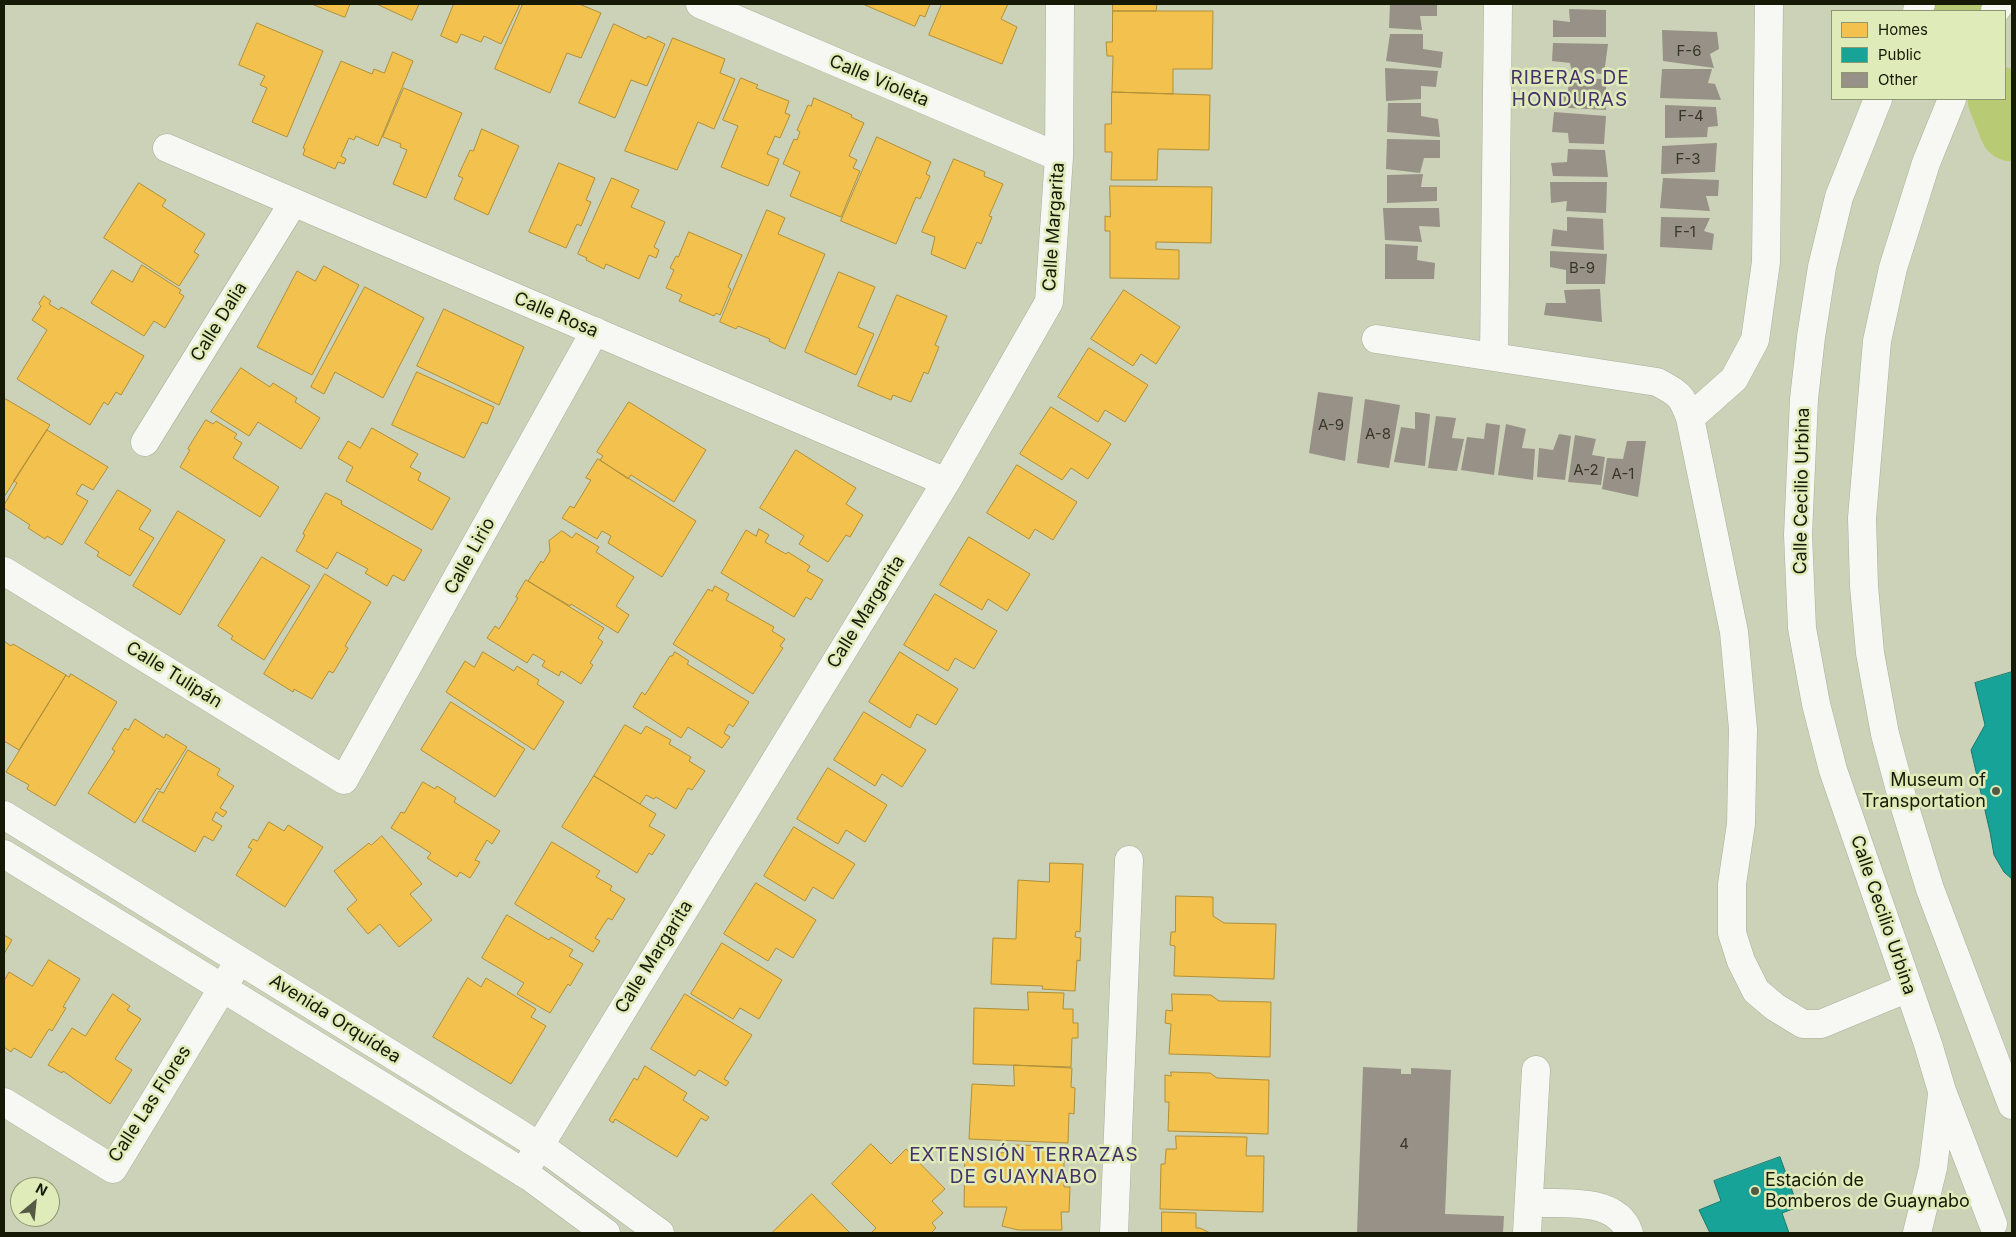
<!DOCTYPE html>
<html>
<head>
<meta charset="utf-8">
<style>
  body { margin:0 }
  #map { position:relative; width:2016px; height:1237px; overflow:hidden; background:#ccd2b7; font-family:Inter,sans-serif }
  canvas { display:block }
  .frame { position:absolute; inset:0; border:5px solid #151906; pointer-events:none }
  .legend { position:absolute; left:1831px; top:10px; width:175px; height:90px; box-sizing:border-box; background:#dfebb8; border:1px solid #8e9771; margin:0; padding:6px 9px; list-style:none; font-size:15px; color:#151906 }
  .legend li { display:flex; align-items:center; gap:10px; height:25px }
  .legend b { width:25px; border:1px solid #8e9771 }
  .north { position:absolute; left:10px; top:1177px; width:50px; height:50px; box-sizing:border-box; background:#dfebb8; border:1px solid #8e9771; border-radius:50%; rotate:28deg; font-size:14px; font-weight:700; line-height:20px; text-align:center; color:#151906 }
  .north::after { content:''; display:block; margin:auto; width:18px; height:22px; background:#555a44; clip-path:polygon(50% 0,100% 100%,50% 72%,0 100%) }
</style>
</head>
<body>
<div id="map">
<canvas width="2016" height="1237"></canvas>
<div class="frame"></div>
<ul class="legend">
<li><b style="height:14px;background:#f2c14e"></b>Homes</li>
<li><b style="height:14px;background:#17a398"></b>Public</li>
<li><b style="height:14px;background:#979187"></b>Other</li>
</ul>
<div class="north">N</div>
</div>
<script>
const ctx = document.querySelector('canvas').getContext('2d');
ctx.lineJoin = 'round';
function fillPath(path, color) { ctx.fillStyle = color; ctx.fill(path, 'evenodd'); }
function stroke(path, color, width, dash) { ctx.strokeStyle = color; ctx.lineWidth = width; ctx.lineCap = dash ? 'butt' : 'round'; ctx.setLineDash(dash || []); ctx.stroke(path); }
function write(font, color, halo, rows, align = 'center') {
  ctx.font = font + ' Inter,sans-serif'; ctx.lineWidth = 5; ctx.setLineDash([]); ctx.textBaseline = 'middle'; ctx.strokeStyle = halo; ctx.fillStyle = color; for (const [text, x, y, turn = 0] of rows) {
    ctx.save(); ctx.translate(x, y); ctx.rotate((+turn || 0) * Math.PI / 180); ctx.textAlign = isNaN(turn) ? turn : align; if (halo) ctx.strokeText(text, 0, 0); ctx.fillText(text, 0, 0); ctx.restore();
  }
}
const homes = new Path2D(`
  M312,4H350L345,17Z
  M377,4H419L412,20Z
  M454,4H520L501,44L484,36L481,42L461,34L457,43L441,36Z
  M523,4H579L601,13L581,58L567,53L550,93L495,69Z
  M863,4H930L925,17L920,15L915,26Z
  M942,4H1008L1001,19L1017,27L1002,64L929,35Z
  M1113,4H1157L1156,11H1113Z
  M1113,11H1213L1212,69H1173V94L1112,92L1113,56H1107L1106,42H1112Z
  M257,23L323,51L287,137L252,122L267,88L260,85L265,76L239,65Z
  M614,24L646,39L648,36L665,44L647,86L631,80L615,118L579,103Z
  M673,38L725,59L720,73L735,79L714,129L698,122L677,170L625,151Z
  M393,52L413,61L378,146L356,136L354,140L349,138L341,156L346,159L344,164L338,162L335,169L303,155L305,149L303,148L341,61L372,74L374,69L384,73Z
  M741,78L758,85L756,88L789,101L785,113L790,115L780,138L775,136L767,154L779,159L768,186L721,167L738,126L723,120Z
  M404,88L462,113L426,198L393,184L407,150L400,147L401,144L383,137Z
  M1112,92L1210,95L1209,150L1158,149L1157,180H1111L1112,152H1105V124H1111Z
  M814,98L852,115L851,117L864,123L849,156L857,160L853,168L860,171L841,217L790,196L800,172L783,164L794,139L797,140L800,132L797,130L808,105L811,106Z
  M482,129L519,146L488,215L454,199L463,178L458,176L470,150L473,151Z
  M877,137L931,162L926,174L930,176L920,199L916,197L896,244L841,221Z
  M954,159L985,172L984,176L1003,184L989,216L992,217L981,244L977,242L965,269L931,254L935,237L922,232Z
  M559,163L595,178L586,200L591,202L581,226L577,224L566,248L529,232Z
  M612,178L639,190L631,207L665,222L654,247L659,250L656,258L649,255L639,279L606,264L604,269L586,260L587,258L578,254Z
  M139,183L166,200L162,206L205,234L194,252L199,255L179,286L104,238Z
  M1110,186L1212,187L1211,243L1156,242V249L1179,250V279L1110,278V231H1105V216L1110,217Z
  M767,210L785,218L778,234L825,254L785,349L769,341L770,339L738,326L736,329L720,322Z
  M689,232L742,255L728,287L731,289L720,315L716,313L714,316L679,301L682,295L666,288L674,270L670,268L676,256L678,257Z
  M142,265L181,290L179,293L184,296L165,328L154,321L144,336L91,303L112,270L132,282Z
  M324,266L359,285L312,375L257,347L297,271L315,281Z
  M839,272L875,287L858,327L874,334L856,375L805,352Z
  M365,287L424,318L383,398L335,372L324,394L311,387Z
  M1124,290L1180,327L1156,364L1141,354L1133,366L1091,339Z
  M897,295L947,316L935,345L939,347L928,374L924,372L911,402L893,395L891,400L858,386Z
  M44,296L51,301L49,304L59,310L61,307L144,356L121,395L116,392L108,405L104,402L90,425L17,379L47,330L32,320L41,306L39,304Z
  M444,309L524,347L499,405L417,366Z
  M1089,348L1148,385L1125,422L1105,410L1098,422L1058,397Z
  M241,368L270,387L273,383L297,398L295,402L320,418L301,449L258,422L249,436L211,412Z
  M417,372L494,407L487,424L482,422L464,458L392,425Z
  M4,398L50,425L4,497Z
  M629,402L706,450L674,502L631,475L628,479L600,460L603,456L597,452Z
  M1051,407L1111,444L1088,479L1071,468L1062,480L1020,454Z
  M206,420L213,424L216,421L237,434L234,438L242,443L233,458L279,487L260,517L180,467L190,450L188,449Z
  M372,428L418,454L410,467L421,473L418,480L450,498L432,530L346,481L353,467L338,458L348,441L360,448Z
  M47,430L108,467L93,490L82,484L76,494L88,501L62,545L47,536L45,539L28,528L30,525L4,508V505L17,483L14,481Z
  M796,450L856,488L846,504L863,515L850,537L846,535L828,562L799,544L804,536L760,508Z
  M598,459L696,521L662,577L608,543L611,536L602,531L597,539L562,518L570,506L574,508L591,480L586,478Z
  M1017,465L1077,502L1053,540L1035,529L1029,539L987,513Z
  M118,490L151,510L139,529L154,538L130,576L97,556L99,552L85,543Z
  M326,493L342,501L341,504L422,550L404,581L393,575L387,586L365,573L368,569L337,552L327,569L296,551L305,535L303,534Z
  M178,511L225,540L180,615L133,586Z
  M759,529L769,535L765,542L786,554L788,552L810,566L807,571L823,580L811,600L806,597L794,617L721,573L746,530L756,536Z
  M562,531L572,538L576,533L599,547L596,552L634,577L616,606L629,615L618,633L571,604L570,606L528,581L541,561L543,563L550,551L549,541Z
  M969,537L1030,574L1007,611L988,599L982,610L940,585Z
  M262,557L310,586L264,660L231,639L233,636L218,626Z
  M325,574L371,602L345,646L348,648L333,673L329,671L312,699L294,689L293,692L264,674Z
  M526,580L604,628L598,638L603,642L590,663L593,665L581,684L561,671L559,676L542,666L545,661L533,654L527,663L487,638L495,626L499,629L518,598L516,597Z
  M715,586L729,594L726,600L774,627L772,631L785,639L780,646L783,648L753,694L673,644L708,589L712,591Z
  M935,594L997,631L974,669L955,658L948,671L904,645Z
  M4,641L11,646L13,644L66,675L19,750L4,741Z
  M483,652L514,671L517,666L539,680L537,684L564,702L534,750L446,692L465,661L474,667Z
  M675,652L689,661L687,664L749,702L733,727L729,724L724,733L730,737L722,748L688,727L681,738L633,707L642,692L645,695L670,656H672Z
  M900,652L958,689L936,725L917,714L910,728L869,702Z
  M71,674L117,702L55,806L27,789L29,785L6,772L66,675L69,677Z
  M451,702L525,749L495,797L421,750Z
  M864,712L926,750L902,787L882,774L875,786L834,760Z
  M135,719L164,738L166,734L187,747L160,790L157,788L135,823L88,793L115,751L112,749L125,728L128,730Z
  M625,725L641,734L646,726L671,740L669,744L691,757L689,761L705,771L692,790L688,788L676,809L656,797L654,799L646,795L640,804L594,776Z
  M188,750L220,769L217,775L234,786L220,808L227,812L223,817L216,812L212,820L222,826L213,841L204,836L195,852L142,821L159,791L163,793Z
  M828,768L887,805L865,842L846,830L838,844L797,819Z
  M594,776L656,814L649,826L665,835L652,855L649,853L637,873L562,827Z
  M423,782L435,789L437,786L456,798L454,802L500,831L492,844L487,840L475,860L480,862L470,878L460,872L457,877L427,858L431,853L391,828L401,812L404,813Z
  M269,822L284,831L288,825L323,847L285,907L236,875L252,849L248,847L253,839L257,841Z
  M794,827L855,864L833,899L813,887L805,901L764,876Z
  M382,836L422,884L410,894L432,920L399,947L380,924L368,934L347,909L357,900L334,871L369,843L371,845Z
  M552,842L600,871L596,877L612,886L610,890L625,899L612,920L608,918L595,938L600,941L593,952L515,904Z
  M1050,863L1083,864L1080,932L1076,931L1075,937L1081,938L1080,961L1077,960L1075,991L1042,989L1043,986L991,984L993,938L1016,939L1018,880L1049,882Z
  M756,883L816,920L793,958L776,948L768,961L724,934Z
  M1176,896L1213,897V916L1224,923L1276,924L1274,979L1174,976L1175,946L1170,945L1171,932H1175Z
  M507,915L549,940L551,937L573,950L569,956L583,964L570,986L568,984L550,1013L517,994L524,983L482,958Z
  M4,935L12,940L4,954Z
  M722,943L782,980L759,1019L740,1008L733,1019L691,994Z
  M49,960L80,979L63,1007L66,1008L52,1031L49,1029L31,1058L14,1048L11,1052L4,1047V981L9,972L32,986Z
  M468,978L481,987L486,978L536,1009L531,1017L546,1026L511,1084L433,1037Z
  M1028,992L1064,993L1063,1009H1073V1023H1078V1038H1072L1071,1067L973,1064L974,1008L1028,1010Z
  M113,994L130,1006L127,1010L141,1019L115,1059L132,1070L110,1104L63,1071L62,1073L48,1065L72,1028L85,1036Z
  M685,994L752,1035L724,1079L729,1082L726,1086L699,1070L695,1076L651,1049Z
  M1172,994L1211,995L1219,1001L1271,1002L1270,1057L1169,1054L1171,1024L1165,1023L1166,1010L1172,1011Z
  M1014,1065L1072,1068L1071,1087L1075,1088L1074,1114L1069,1113L1068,1143L969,1139L972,1084L1014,1086Z
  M645,1066L687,1093L683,1100L709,1117L706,1121L701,1118L677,1157L615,1119L613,1123L609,1120L634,1078L637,1080Z
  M1171,1072L1210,1073L1217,1078L1269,1080L1268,1134L1168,1131L1169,1102H1165V1075L1171,1076Z
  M1176,1136L1247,1137L1246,1156H1264L1263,1212L1160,1209L1161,1164H1165L1166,1149H1176Z
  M871,1144L891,1164L906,1149L945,1189L932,1201L943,1213L932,1223L936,1228L931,1233H871L876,1228L832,1184Z
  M1015,1145L1060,1146V1155H1064V1187H1070L1069,1212H1061L1062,1230H1018L1002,1226L1007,1207H964L965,1152L1015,1153Z
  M812,1194L850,1233H772Z
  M1162,1212L1196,1213V1228H1200L1210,1233H1218H1162Z`);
fillPath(homes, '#f2c14e');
stroke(homes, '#b08f38', 1);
const public = new Path2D(`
  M2012,672V879L2004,872L1994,855L1990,832L1971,750L1985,725L1975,683Z
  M1780,1157L1798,1207L1782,1213L1789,1233H1710L1699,1210L1721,1201L1714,1181Z`);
fillPath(public, '#17a398');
stroke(public, '#167a6c', 1);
stroke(new Path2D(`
  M1962,4L1965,11
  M2000,99L2012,129`), '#b9ca75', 65);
fillPath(new Path2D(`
  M1390,4H1437V16H1420L1422,30L1389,28Z
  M1569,9L1606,10V37H1553V20L1570,22Z
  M1662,30L1717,32L1719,49L1710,54L1714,68L1663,61Z
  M1390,34H1423V49L1443,52L1441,68L1386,61Z
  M1553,43L1608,44L1604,74L1572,72L1570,63L1552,61Z
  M1385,68L1438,71L1436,87L1421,86V99L1386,101Z
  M1662,69H1712L1708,83L1715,84L1721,100L1660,98Z
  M1569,78L1606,79V110L1552,107V92H1568Z
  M1388,103H1421V116L1438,119L1440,137L1387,132Z
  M1665,105L1716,107L1718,126L1708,127L1707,137L1665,138Z
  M1554,112L1606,116L1604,144L1569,143L1568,133L1552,132Z
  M1387,139L1440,140V158H1424L1420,173L1386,169Z
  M1717,143L1715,172L1661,174L1662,146Z
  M1568,149L1605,150L1608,177L1553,176L1551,163L1567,162Z
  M1423,174L1421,187H1437V201L1387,203V175Z
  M1663,178L1719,180L1718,196H1706L1710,211L1660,208Z
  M1550,182H1607L1606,213L1566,211L1567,201L1551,203Z
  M1383,208H1439L1440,227L1419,226L1422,242L1385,240Z
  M1567,217L1603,219L1604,250L1551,246L1553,229L1567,231Z
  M1661,217L1710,218L1704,231L1714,234L1712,250L1660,247Z
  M1385,244L1418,246L1417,260L1435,263L1434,279H1385Z
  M1550,251L1607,254L1605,284H1566V270L1550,267Z
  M1600,289L1602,322L1544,315L1546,303H1566L1564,290Z
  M1318,392L1353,397L1345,461L1309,453Z
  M1365,399L1400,405L1389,468L1357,463Z
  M1415,412L1430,414L1425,466L1394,462L1401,427L1415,429Z
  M1436,416L1456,418L1452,438L1464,439L1457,471L1428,468Z
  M1486,423L1500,425L1494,475L1461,470L1467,437L1484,439Z
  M1506,424L1526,429L1522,448L1535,449L1533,480L1498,475Z
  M1559,434L1571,436L1565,480L1537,477L1539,448L1553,450Z
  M1575,435L1596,439L1592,455L1605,457L1601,485L1568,482Z
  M1627,441H1646L1638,497L1602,489L1607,458L1623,459Z
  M1363,1067L1401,1069V1074H1411V1068L1451,1070L1445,1214L1504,1216L1503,1233H1357Z`), '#979187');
const minor = new Path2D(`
  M700,4L1059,157
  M1917,11L1921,4
  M1995,11L2000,4
  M1878,99L1839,197L1822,267L1811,337L1804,399L1798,535L1802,628L1816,704L1833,770L1928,1044L1942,1091L1993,1224
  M1952,99L1926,163L1893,268L1877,341L1862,518L1864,586L1870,653L1885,734L1903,801L1930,889L2012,1105
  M167,148L946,482
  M1376,339L1657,382C1678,393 1682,395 1690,418L1734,632L1743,729L1741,824L1732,884V933L1741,961L1756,991L1775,1007L1803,1024H1821L1908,988
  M1494,357L1498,4
  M1690,418L1734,379L1755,340L1766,262L1769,4
  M145,442L293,203
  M4,571L344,780L595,331
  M4,815L509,1127L553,1155L660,1233
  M4,854L485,1149L530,1177L606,1233
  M4,1102L113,1169L231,974
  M523,1173L946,482L1049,302L1059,157L1060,4
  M1529,1203C1559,1204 1617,1196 1629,1233
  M1114,1233L1129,860
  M1527,1233L1536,1070
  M1917,1233L1933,1168L1942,1095`);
stroke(minor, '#aaaf9a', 29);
stroke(minor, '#f7f8f4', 28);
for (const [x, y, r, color] of [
  [1996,791,5,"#555a44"],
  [1755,1191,5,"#555a44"]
]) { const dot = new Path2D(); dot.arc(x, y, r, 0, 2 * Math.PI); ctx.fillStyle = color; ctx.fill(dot); stroke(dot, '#dfebb8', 2); }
write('15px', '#363726', null, [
  ["F-6",1689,51],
  ["F-4",1691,116],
  ["F-3",1688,159],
  ["F-1",1685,232],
  ["B-9",1582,268],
  ["A-9",1331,425],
  ["A-8",1378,434],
  ["A-2",1586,470],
  ["A-1",1623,474],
  ["4",1404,1144]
]);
write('18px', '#151906', '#dfebb8', [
  ["Calle Violeta",879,81,23],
  ["Calle Margarita",1054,227,-86],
  ["Calle Rosa",556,315,23],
  ["Calle Dalia",219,322,-58],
  ["Calle Cecilio Urbina",1802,491,-89],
  ["Calle Lirio",470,556,-61],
  ["Calle Margarita",866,612,-58],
  ["Calle Tulipán",174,675,32],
  ["Calle Cecilio Urbina",1883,915,71],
  ["Calle Margarita",654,957,-58],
  ["Avenida Orquídea",335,1019,32],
  ["Calle Las Flores",150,1104,-57]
]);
write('18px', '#151906', '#dfebb8', [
  ["Museum of",1986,781],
  ["Transportation",1986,802],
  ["Estación de",1765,1181,"left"],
  ["Bomberos de Guaynabo",1765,1202,"left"]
], 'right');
ctx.letterSpacing = '1px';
write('19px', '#46306b', '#dfebb8', [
  ["RIBERAS DE",1570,78],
  ["HONDURAS",1570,100],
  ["EXTENSIÓN TERRAZAS",1024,1155],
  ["DE GUAYNABO",1024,1177]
]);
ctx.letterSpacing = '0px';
</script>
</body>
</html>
